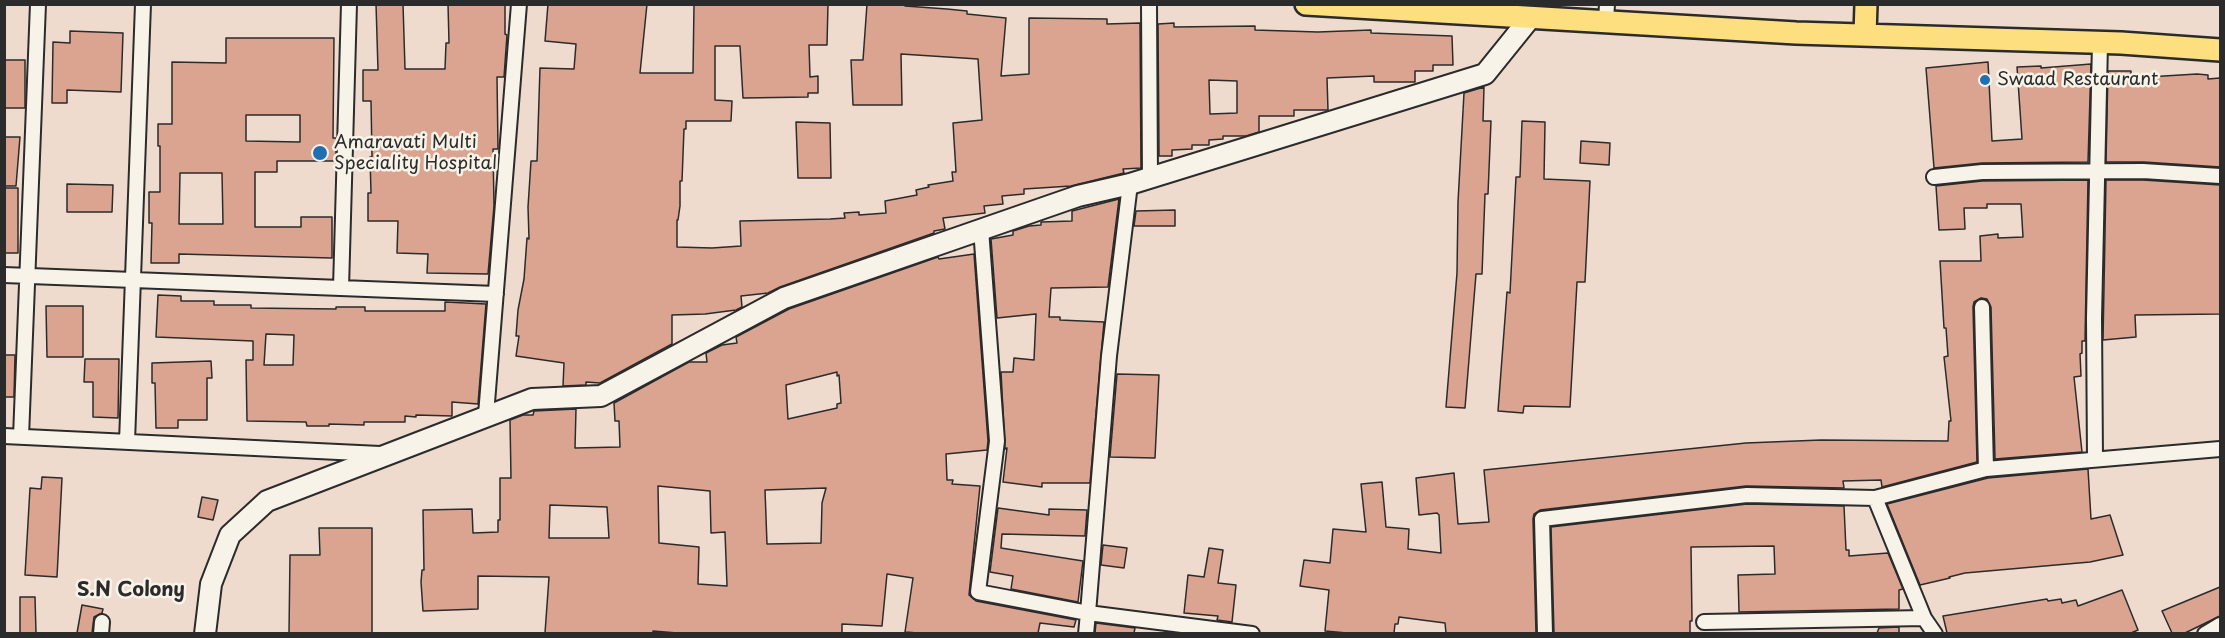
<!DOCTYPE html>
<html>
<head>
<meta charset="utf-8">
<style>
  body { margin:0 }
  #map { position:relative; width:2225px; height:638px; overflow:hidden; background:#eedbce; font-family:"Playpen Sans",sans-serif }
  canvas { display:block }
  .frame { position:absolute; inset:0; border:6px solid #2b2b2b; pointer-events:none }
</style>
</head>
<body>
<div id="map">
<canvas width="2225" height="638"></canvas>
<div class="frame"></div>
</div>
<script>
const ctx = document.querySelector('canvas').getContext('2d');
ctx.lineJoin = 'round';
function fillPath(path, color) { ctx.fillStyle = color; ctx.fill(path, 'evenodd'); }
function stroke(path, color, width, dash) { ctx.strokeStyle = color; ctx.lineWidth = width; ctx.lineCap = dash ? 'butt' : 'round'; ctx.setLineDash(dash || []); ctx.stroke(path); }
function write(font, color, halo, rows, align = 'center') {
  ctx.font = font + ' "Playpen Sans",sans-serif'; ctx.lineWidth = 5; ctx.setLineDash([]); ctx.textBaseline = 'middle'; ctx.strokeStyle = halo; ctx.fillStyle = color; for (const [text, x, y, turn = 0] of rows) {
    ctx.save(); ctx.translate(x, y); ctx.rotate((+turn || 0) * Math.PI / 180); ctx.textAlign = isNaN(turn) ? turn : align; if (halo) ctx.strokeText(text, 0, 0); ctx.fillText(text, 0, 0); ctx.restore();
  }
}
const building = new Path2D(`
  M376,4H403L405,69H445L446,43H449L448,4H505V34L507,35L504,77H497L498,149H493L494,206L488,274L427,273L428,254L397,253L398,221H368V193H371L370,157H372L371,101H363V70H378Z
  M548,4H647L640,73H693L694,4H828L827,45H809L810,77L818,76V93H808V97L743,98L740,46H715V100L732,101L731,121H686V129H684L682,181H680V206L678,220H677V247L712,248L741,246L740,221L830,219L845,218L844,213L859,212V215L886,213L885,201L917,195L916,190L929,187L928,185L953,181L952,172H956L953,123L982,120L978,59L901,54L902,105H853L851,60H863L867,4H905V6L947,9L967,11V14L1006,18L1001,76L1029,74V18L1107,19V24L1140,23L1141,168L1123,169L1124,173L1071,186L1024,189V194L1002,196L1003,204L984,206L985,213L943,218L945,229L934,231V233L780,287L768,293L741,296L742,307L736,310L705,314L672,315V344L600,383L586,382V385L563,386L564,363L516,356L519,336H516L518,310L524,279L527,238L529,239L528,207L531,161H537L540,68L574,69L576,44L545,41Z
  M1174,23V27L1255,26V30L1318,32L1371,30V33L1452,36L1453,65H1433V71H1415V82H1374V76L1327,78L1328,110H1294V116H1259V132L1246,136H1223V139L1209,140V145H1192V149L1172,150V156H1159L1158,24ZM1209,80L1237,81V113L1210,114Z
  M70,31L123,33L121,92L67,90V103H52L53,42L70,43Z
  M226,38H334L333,138H336V161H277V172H255V227H301V217H332V258L179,254V263H151L152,223H149V192H160V146H158V124H172V62L226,63ZM246,115H300V142L246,141ZM180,173H222L223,224H179Z
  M4,60H25V108H4Z
  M1988,62L1992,141L2022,139L2017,67L2041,66V68L2091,64L2088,162L1982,163L1934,168L1926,68Z
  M2108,71H2131V78L2197,74L2208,75V79L2220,78V167L2144,162H2106Z
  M1484,87L1483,121H1491L1488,194H1485L1482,274H1476L1465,408L1446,407L1457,273L1458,202L1464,93Z
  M1522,121L1545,122L1544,179L1590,181L1585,282H1577L1570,407L1524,406L1523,413L1498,411L1507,292L1510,293L1516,177H1520Z
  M796,122L830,123L831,178H798Z
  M4,137H20L16,186H4Z
  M1581,141L1610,143L1609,165L1580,163Z
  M2088,180L2085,341H2082V353L2080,354L2081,376L2074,377L2082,452L1995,459L1991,307L1987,299L1981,298L1974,302L1973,307L1977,462L1882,487L1881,480L1843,481L1844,488L1746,486L1540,510L1534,514L1533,519L1536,633H1446L1445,623L1399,617L1398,624H1395L1394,633H1347L1325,631L1329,590L1300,586L1304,560L1330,563L1333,529L1366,532L1361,484L1382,482L1386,527L1409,529L1408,549L1441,553L1439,515L1437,513L1419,515L1416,478L1454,473L1458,524L1489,522L1484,470L1746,443L1821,440L1948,441L1949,421H1951L1944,357L1948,356L1946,328H1944L1940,261H1981L1980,236L1998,234V238L2023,237L2021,204H1987V208H1964L1965,229L1939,230L1936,186L1982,181Z
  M2106,180H2143L2220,185V314L2135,315L2136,337L2103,340Z
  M67,184L113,185L112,212H67Z
  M4,188H18V253H4Z
  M1119,199L1108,287L1051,288L1049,317H1060V320L1104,322L1090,483H1042V487L1003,482L1007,448L1005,449L1001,372H1013L1014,358L1034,360L1036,314L997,318L991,239L1013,235V231L1029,226L1041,225V222L1072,221V211Z
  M1175,210V226H1134L1136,211Z
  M974,254L988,441L987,450L946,454L947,480H953L952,484L980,486L969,595L976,601L1076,620L1074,627L1040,623L1038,633H918L905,632L913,578L887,574L882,626L842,624V633H677L653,631V633H545L549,577L478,576V609L423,611L421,582L422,570H424L423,510L472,509L473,533L498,532V520H500V478H511L510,420L523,415H533L534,411L576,409L575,448L620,447L619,421H615L614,403L689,362H707L706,353L722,345L737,343L736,337L789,309L938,257L939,259ZM837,372V376L839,375L841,403L837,404V408L788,419L786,385ZM658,486L710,491L711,533L725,532L727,586L698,584L699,547L659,543ZM826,488L822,503L821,543L767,544L765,490ZM550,505L607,507L609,538H549Z
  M158,295L181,296V301H214V305H251V308L336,309V307H365V311H445V302L486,304L478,404L452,402V416L416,415V417L405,416V422H364V425L329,424V426H307L306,422L247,421L246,360H253V341L156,337ZM266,334L294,335L293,365H264Z
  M46,306H83V357H47Z
  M4,355H15L14,397H4Z
  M85,359H119L118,418L93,417V382H84Z
  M211,361L212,378H207V420H178V428H156L155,383H152V363Z
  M1117,374L1159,375L1155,458L1110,457Z
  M2088,469L2091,519L2110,515L2123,555L2090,562L1965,573L1949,577L1950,578L1920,585L1887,504L1988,478Z
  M42,477L62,478L57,577L25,575L30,488L41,489Z
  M202,497L218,500L213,520L198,517Z
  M1747,504L1844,506L1846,550H1849V556L1888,553L1903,589L1899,590V609L1739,612L1738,575L1775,574L1774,546L1691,547L1692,621H1690V633H1554L1551,527Z
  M998,508L1049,515V509L1087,510L1085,536L1002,534L1001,548L1083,561L1078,602L1011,589L1013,576L990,572Z
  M319,528H372V633H289L290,555H320Z
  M1103,545L1127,548L1124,568L1101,565Z
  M1209,548L1223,550L1218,583L1236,585L1232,622L1217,620L1218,616L1184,613L1188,575L1204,577Z
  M2220,587V616L2185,633H2172L2162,611Z
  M2122,590L2138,630L2131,633H1947L1943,616L2047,599L2048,601L2061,599L2062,603L2076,600L2078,606Z
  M20,597H35L36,633H20Z
  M82,605L103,609L102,613L94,617L92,633H77Z
  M1096,623L1135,628L1134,633H1095Z
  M1899,627V633H1877L1879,628Z`);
fillPath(building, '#daa491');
stroke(building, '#2b2b2b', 1.5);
const street = new Path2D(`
  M1149,4L1150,177
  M1606,21L1607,4
  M1934,177L1982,172L2143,171L2220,176
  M981,229L997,441L978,592L1088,613L1109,356L1130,184
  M4,275L496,294
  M341,288L349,4
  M1982,307L1986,469
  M486,415L519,4
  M4,436L380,454
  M21,437L38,4
  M127,442L143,4
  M2095,459L2094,318L2100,43
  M1704,622L1924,618
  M101,634L102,622
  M1086,634L1088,613L1252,634
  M1545,634L1542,519L1747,495L1875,498
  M1935,634L1924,618L1875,498L1986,469L2220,449
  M2205,634L2220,625`);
const secondary = new Path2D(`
  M205,634L211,584L230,535L267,501L532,399L601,396L784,298L1078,196L1130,184L1485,74L1531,17`);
const primary = new Path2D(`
  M1306,4L1796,33L2121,43L2220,50
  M1865,35L1866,4`);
stroke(street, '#2b2b2b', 18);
stroke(secondary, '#2b2b2b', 24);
stroke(primary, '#2b2b2b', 26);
stroke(street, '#f7f3e8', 14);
stroke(secondary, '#f7f3e8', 20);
stroke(primary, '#fedf80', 21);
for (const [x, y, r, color] of [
  [1985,80,6,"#1f6fb2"],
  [320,153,8,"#1f6fb2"]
]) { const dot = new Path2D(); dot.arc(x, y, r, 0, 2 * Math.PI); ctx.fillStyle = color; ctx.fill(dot); stroke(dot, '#f7f3e8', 2); }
write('18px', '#2b2b2b', '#f7f3e8', [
  ["Swaad Restaurant",1997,80],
  ["Amaravati Multi",334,143],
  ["Speciality Hospital",334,164]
], 'left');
write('bold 20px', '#2b2b2b', '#f7f3e8', [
  ["S.N Colony",131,590]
]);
</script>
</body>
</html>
